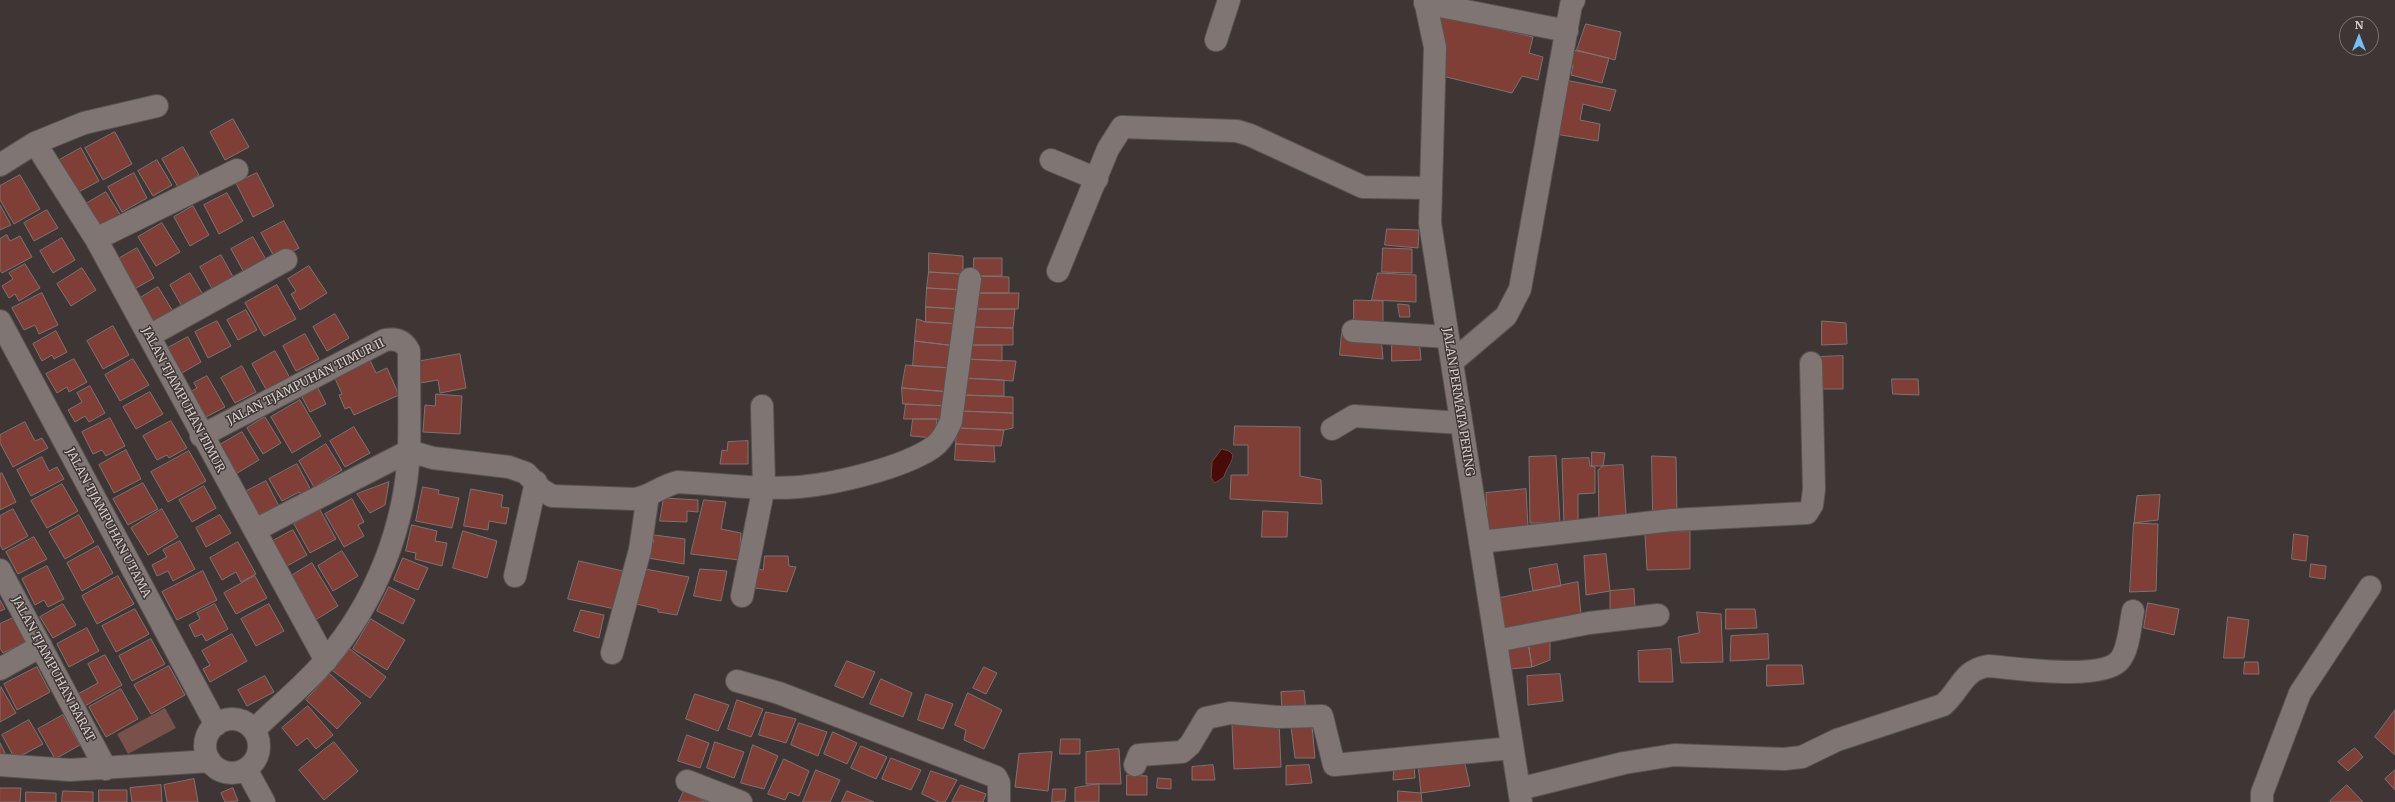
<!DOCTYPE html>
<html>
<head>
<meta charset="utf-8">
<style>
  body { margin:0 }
  #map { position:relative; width:2395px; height:802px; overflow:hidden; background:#3e3634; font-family:Merriweather,serif }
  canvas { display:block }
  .north { position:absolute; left:2339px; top:16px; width:40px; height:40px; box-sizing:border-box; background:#3e3634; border:1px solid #7b7472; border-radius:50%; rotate:0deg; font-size:11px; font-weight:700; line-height:16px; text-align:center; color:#d6d0d0 }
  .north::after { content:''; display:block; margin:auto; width:14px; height:18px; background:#71c1f5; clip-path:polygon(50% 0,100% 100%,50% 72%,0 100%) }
</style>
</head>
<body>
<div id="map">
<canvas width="2395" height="802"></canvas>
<div class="north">N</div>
</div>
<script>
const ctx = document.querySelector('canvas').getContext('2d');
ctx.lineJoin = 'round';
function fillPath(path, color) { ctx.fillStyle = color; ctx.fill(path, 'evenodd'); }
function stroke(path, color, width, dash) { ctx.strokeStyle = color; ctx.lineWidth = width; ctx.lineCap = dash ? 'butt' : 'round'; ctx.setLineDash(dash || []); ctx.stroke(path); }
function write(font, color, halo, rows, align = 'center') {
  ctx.font = font + ' Merriweather,serif'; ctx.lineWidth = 3; ctx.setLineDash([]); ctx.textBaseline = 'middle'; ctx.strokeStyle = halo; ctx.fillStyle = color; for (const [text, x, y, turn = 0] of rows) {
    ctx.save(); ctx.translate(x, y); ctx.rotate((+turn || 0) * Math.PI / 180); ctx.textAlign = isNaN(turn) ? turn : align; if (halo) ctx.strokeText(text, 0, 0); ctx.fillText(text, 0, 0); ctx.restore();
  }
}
fillPath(new Path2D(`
  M165,708L176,728L128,754L117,734Z`), '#79504a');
const water = new Path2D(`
  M1222,449L1229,451L1233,455C1232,464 1226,468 1224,477L1215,483L1211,478L1212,462Z`);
fillPath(water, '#480b07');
stroke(water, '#734643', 1);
const building = new Path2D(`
  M1439,15L1533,37L1529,53L1543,57L1538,80L1522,76L1512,93L1434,74Z
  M1586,24L1621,32L1615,60L1577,50Z
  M1573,50L1609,58L1602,83L1571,75L1573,65L1569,64Z
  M1565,80L1616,90L1610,111L1583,104L1580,120L1600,124L1598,141L1555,134Z
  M233,119L249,147L225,160L210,132Z
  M115,132L132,164L103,180L85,148Z
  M183,147L199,175L178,187L162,159Z
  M81,148L99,181L73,195L54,163Z
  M157,160L172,185L153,196L138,171Z
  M134,173L147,198L122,212L108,187Z
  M257,173L274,206L253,217L236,183Z
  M20,175L40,209L14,224L0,200V186Z
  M106,192L121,216L99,229L84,205Z
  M227,193L243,221L219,234L204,205Z
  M0,205L11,225L0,230Z
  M193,206L209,235L190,246L174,217Z
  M47,210L58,228L34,241L24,223Z
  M284,221L299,248L276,260L261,233Z
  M162,223L180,252L156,266L138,237Z
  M1387,229L1419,230L1418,248L1385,245Z
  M7,235L10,241L20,236L32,257L2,273L0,270V239Z
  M253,237L268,263L246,276L231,249Z
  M62,238L75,260L53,273L40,251Z
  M137,248L154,278L129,292L113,262Z
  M1383,248L1412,249V273L1382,272Z
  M929,253L963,256V274L929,272Z
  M221,255L236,282L215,294L200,267Z
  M974,258H1002V276H974Z
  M25,264L40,288L19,301L15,294L9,298L2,286L13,279L9,273Z
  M309,266L327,293L300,310L291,294L296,291L288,279Z
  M82,268L96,290L71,306L57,284Z
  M929,272L963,274V290L927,288Z
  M190,273L205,298L184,310L170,285Z
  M1378,273L1416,275V302L1372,300Z
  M974,276L1009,277V293H973Z
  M277,285L296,319L264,336L245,303Z
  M158,287L174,313L152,326L137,300Z
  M927,288L963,290L960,309L926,307Z
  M42,293L58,325L39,334L35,325L24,330L12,308Z
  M973,293H1019L1018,309H972Z
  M1354,300L1383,301V324L1354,323Z
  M1398,304L1409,305L1410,317H1400Z
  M926,307L960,309V324L926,322Z
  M972,309H1015L1013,328L970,327Z
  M246,310L257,330L238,340L227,320Z
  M335,314L349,338L327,351L313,327Z
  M917,319L926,322L960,324L956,346L915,341Z
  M217,321L231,346L208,358L195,332Z
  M1822,321L1846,323L1847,344L1822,345Z
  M113,326L129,355L103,369L87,341Z
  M970,327L1013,328V345H970Z
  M56,331L67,352L54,359L52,355L42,361L33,344Z
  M1342,333L1381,336L1383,359L1340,355Z
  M305,334L319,359L296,371L283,346Z
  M188,337L201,362L180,374L166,349Z
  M1392,338H1419L1421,360L1392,361Z
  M915,341L956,346L953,368L913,366Z
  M970,345H1002V361L968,359Z
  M275,351L290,378L267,391L252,364Z
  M460,354L466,388L440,393L438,380L420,383L416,362Z
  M1843,356V389H1817V357Z
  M369,358L376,373L387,368L399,395L354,415L350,407L345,409L339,395L342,394L333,374Z
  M74,359L87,382L69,392L67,387L57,393L46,374Z
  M133,359L149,385L120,401L105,375Z
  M963,359L1016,361L1013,381L963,378Z
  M906,365L953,368L950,392L902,388Z
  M242,366L256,392L235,403L221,378Z
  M207,376L225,407L206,417L210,423L187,394L197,388L194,383Z
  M963,378L1004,380V396L962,395Z
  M1892,379H1918L1919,395L1893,394Z
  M90,386L105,413L89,422L85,416L75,422L68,410L82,402L77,393Z
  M318,388L326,404L310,412L302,397Z
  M902,388L950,392L948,406L903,404Z
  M150,392L163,414L136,429L123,407Z
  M436,394L462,396L460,434L423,432L425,405L435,406Z
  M962,395L1013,397V413L960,411Z
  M300,400L321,436L292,453L271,417Z
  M906,404L948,406L946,419H904Z
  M960,411L1013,413V428L1004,430L959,428Z
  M265,417L281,443L263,454L247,428Z
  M110,418L125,446L106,456L102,450L93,454L82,432Z
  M913,419H937L935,438L911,436Z
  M171,421L187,448L169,458L167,455L157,460L143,436Z
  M25,422L35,441L42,438L48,448L13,467L0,443V435Z
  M1235,426L1300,427V476L1321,480L1322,504L1230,499L1231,475H1248V445H1234Z
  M354,427L370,453L345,467L330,441Z
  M957,428L1004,430L1001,446L956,444Z
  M242,432L259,460L234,475L218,446Z
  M748,441V464H720L722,450L727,451L728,442Z
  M326,444L342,470L314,487L299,461Z
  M956,444L994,446L995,462L955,460Z
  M126,450L141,479L114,493L99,465Z
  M189,451L206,481L168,502L151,472Z
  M1592,452L1605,453L1603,466H1592Z
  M1556,456L1560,523H1530L1529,457Z
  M1652,456L1676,457L1677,513L1653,514Z
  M42,457L49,471L57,467L64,479L31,496L17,470Z
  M1589,458L1590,466L1595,467V493L1578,494V523L1564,525L1562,459Z
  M297,464L313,494L303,499L299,492L282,501L269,479Z
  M1623,465L1626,515L1599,518L1598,470L1603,466Z
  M2,473L16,502L0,510V474Z
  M266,481L279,506L253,520L239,495Z
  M389,482L385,505L370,513L357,494Z
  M143,483L158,509L128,525L113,499Z
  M62,484L78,511L47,528L31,501Z
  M204,486L216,508L192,522L179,500Z
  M423,487L439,490L438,494L459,498L452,528L416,521Z
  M471,489L503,495L501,507L509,508L506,524L489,521L488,530L464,526Z
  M1526,489L1528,527L1488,534L1486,493Z
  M2160,495L2158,520L2134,523L2137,496Z
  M664,498L698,500V512L687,511V522L660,521Z
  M352,499L364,522L358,525L364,536L344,547L325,514Z
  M704,500L726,502L721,529L741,533L739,560L691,554Z
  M13,509L28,536L3,550L0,545V516Z
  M162,509L178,537L148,555L131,528Z
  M320,510L336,539L310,553L294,524Z
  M1263,511L1288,512L1287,537H1262Z
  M79,515L94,542L65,559L49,532Z
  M220,515L231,533L206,547L196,528Z
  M2134,523L2158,524L2156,591L2130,592Z
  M412,525L437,531L435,541L447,543L442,566L415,559L416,553L406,551Z
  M293,530L307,555L283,568L269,543Z
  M463,531L497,541L487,578L453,568Z
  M1690,531V569L1647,570L1645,534Z
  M2294,534L2308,536L2306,561L2292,559Z
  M654,535L685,539L684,564L648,558L650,543H653Z
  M34,537L47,559L18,574L6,552Z
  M180,541L195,569L173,581L168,571L157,576L152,565L167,557L163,550Z
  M238,542L256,574L241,582L236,572L222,580L210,558Z
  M98,546L113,573L82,591L67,563Z
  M342,551L358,576L333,591L318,566Z
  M1606,554L1610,591L1586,595L1584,556Z
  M765,556H788L789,566L796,567L787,592L755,588L757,569L763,570Z
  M403,558L428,568L418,590L394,580Z
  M579,561L623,571L615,609L568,599Z
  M312,563L338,606L309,624L295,602L304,596L291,576Z
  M1557,564L1561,586L1533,591L1529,569Z
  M2311,564L2326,566L2325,579L2310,577Z
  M47,566L64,599L48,607L44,600L35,605L22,579Z
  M645,569L689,577L677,615L658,612V609L636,604Z
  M700,569L727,571L721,601L694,596Z
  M203,571L217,600L177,620L162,592Z
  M118,576L134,604L97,624L82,596Z
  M255,576L267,598L236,614L224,593Z
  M1578,582L1581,615L1505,629L1500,598Z
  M389,587L415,600L403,624L377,611Z
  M1634,589L1635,610L1610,613V591Z
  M0,600L5,609L0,611Z
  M2148,603L2179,609L2174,635L2144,628Z
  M63,604L76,625L53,638L40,617Z
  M215,604L228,629L206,641L202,634L195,637L189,625L200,619L197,613Z
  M269,604L284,631L256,646L241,619Z
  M135,609L149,634L116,652L102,626Z
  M1726,609H1755L1757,628L1726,629Z
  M581,610L604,615L599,638L574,631Z
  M1697,612L1721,614L1723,662L1681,663L1678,637L1699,633Z
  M2228,617L2249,620L2244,658H2224Z
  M13,618L26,642L3,653L0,648V624Z
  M371,619L405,640L387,670L353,649Z
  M87,628L99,651L69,667L57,644Z
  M232,634L247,661L210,682L203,669L210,665L202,651Z
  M1768,634L1769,659L1730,661L1731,636Z
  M151,639L165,664L132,681L119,656Z
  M1550,639V660L1532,667L1528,642Z
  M1528,642L1532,667L1510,669L1507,646Z
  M350,649L386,677L370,698L333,671Z
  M1671,649L1673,682H1639L1638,651Z
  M105,655L122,685L83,707L76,695L98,683L88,664Z
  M847,661L875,672L863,698L835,686Z
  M2245,662H2258L2259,674H2244Z
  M1767,665H1802L1804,684L1767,686Z
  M169,666L185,695L151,714L134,685Z
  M37,667L50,692L17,710L4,684Z
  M984,667L997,673L986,694L973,688Z
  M330,674L361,703L337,729L306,700Z
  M1560,674L1563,701L1528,705L1527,676Z
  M265,676L274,692L247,706L238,690Z
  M881,679L912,693L903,717L870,704Z
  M1,687L16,713L0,722V688Z
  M121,689L138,719L106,737L89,707Z
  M1304,691L1306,711L1282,713L1281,692Z
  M968,693L1002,710L984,749L964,740L966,730L955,725Z
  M695,694L729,705L718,731L686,719Z
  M926,694L953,704L943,729L918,720Z
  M737,700L763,709L751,737L728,729Z
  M308,706L333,735L316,749L307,738L297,746L282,728Z
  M2395,710V755L2375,737Z
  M766,712L796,719L786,743L759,735Z
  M63,715L80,745L55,759L38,729Z
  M29,720L43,744L15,759L2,735Z
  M1279,721L1281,767L1234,769L1232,725Z
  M799,723L827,732L818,756L791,745Z
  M1312,726L1315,758H1295L1291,727Z
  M833,732L857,743L847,764L824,754Z
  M687,735L709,743L700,768L678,761Z
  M1061,739H1080V754H1060Z
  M334,742L358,771L324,800L299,770Z
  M715,742L744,752L734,778L707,768Z
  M0,743L5,753L0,755Z
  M753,745L778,756L764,789L741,783Z
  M861,746L887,757L876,779L851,768Z
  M2355,748L2363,757L2348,771L2338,762Z
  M1119,749L1121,784H1086V752Z
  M1052,752L1048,791L1015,787L1019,754Z
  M891,758L921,770L911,790L882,779Z
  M784,759L809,771L799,796L789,792L785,800L768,794Z
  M1464,759L1470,786L1421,793L1418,764Z
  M1213,765L1215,780H1192V767Z
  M1309,765L1312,783L1286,785V766Z
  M1414,765L1415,778L1393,780L1394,766Z
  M816,770L840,780L830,802H803Z
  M2395,770V790L2385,779Z
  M931,771L957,780L945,802H939L922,794Z
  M1127,775L1147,776V795H1127Z
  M1158,778L1171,779V789L1157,788Z
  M194,779L198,802H167L164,785Z
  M1099,784V802H1075V788Z
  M161,785L162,802H132L130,788Z
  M961,785L986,794L983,802H952Z
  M2347,785L2363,802H2331L2330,801Z
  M0,788H21L20,802H0Z
  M233,788L238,801L225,802L221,793Z
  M1053,789H1066L1065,801L1052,802Z
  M99,790H127V802H99Z
  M63,791L93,792V802H62Z
  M684,791L707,802H679Z
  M847,791L874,802H842Z
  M1398,791L1421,793L1422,802H1398Z
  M26,792L56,793V802H26Z`);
fillPath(building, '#803f36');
stroke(building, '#7c7371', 1);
const minor = new Path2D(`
  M1425,0L1435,47L1430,223L1521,802
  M1425,3L1567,31
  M1216,40L1229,0
  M35,143L96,239L326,661
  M1051,160L1097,179
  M0,165L35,143L84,123L157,106
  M96,239L237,170
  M1058,271L1108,149L1122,127L1237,131L1250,135L1363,187L1431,188
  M0,321L216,725
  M1353,331L1448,337
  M149,336L286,260
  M1452,362L1506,316L1520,289L1571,5L1574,0
  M1332,429L1354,416L1461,423
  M201,436L385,340C396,338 404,341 409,351C409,384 410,418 409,451C405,527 376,602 325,661C304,686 277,707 254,730
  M255,530L409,451L433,458L509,467L526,473L542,490L552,496L635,499C650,497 661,486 678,482C717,484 759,490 799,487C835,484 902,468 932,448C941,442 947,431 951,421L970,279
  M1480,542L1672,520L1807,513L1812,505L1814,489L1811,363
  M0,570L106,769
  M515,576L536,482
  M742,596L764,486L762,406
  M1496,641L1589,623L1658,615
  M612,653L640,550L648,495
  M0,669L41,646
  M737,681L779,693L996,777L999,783V802
  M205 746a27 27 0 1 1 54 0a27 27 0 1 1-54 0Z
  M0,765L70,770L210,761
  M1135,765L1139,755L1182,752L1190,745L1206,718L1230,713L1277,717L1322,716L1334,765L1512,748
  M246,769L264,802
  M687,781L741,802
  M1519,789L1624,763L1674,755L1784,759L1802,757L1837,740L1943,705C1961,690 1962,670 1988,666C2016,668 2100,681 2119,661C2129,650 2130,626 2133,611
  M2262,802V793L2300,693L2370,587`);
stroke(minor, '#595352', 24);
stroke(minor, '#7f7674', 22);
write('12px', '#d6d0d0', '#3e3634', [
  ["JALAN TJAMPUHAN TIMUR II",306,382,-27],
  ["JALAN TJAMPUHAN TIMUR",183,400,62],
  ["JALAN PERMATA PERING",1458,402,81],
  ["JALAN TJAMPUHAN UTAMA",108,523,62],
  ["JALAN TJAMPUHAN BARAT",53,669,62]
]);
</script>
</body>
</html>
